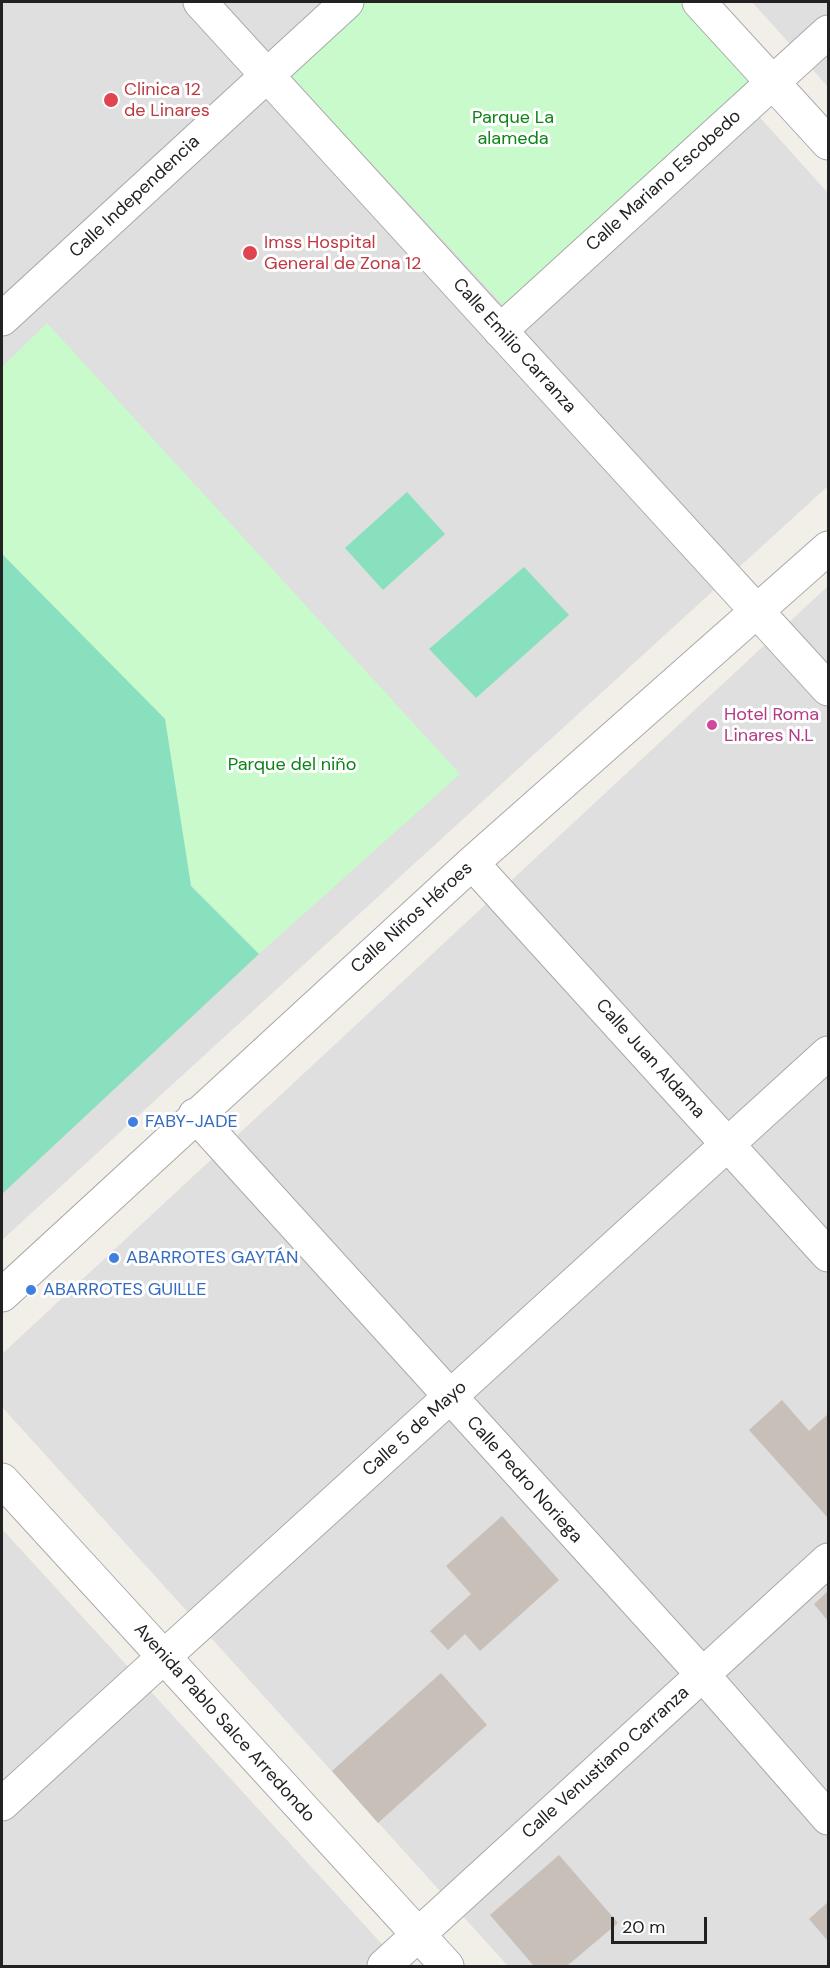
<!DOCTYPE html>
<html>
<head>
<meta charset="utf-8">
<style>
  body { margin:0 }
  #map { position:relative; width:830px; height:1968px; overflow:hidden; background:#f2efe9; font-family:"DM Sans",sans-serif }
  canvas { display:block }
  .frame { position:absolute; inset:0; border:3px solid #222; pointer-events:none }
  .scale { position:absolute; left:611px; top:1917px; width:96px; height:27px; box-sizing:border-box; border:3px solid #222; border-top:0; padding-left:8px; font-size:18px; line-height:21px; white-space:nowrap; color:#222; -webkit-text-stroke:4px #fff; paint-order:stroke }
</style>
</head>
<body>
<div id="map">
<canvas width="830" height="1968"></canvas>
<div class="frame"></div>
<div class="scale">20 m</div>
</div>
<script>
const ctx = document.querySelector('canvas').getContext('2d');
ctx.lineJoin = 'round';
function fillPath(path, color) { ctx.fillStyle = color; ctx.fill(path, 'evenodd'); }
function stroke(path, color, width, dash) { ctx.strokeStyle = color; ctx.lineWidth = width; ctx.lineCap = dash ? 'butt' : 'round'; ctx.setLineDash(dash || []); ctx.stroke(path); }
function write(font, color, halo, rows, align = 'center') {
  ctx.font = font + ' "DM Sans",sans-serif'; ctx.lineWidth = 6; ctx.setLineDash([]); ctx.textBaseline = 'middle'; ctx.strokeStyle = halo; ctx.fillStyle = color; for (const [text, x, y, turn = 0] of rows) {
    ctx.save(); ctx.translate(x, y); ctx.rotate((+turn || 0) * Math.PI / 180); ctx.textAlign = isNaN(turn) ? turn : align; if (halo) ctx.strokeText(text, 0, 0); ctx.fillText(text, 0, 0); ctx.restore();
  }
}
fillPath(new Path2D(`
  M2,2H656L828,193V486L2,1240Z
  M752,2H828V87L772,24Z
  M828,586V1966H508L2,1407V1354Z
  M2,1529L402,1966H2Z`), '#e0dfdf');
fillPath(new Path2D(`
  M351,2H680L751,81L505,307L281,66Z
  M47,323L460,774L259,954L191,886L165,719L2,554V367Z`), '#c8facc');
fillPath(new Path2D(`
  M407,492L445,534L383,590L345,548Z
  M2,554L165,719L191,886L259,954L2,1194Z
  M524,567L569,615L476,698L429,649Z`), '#88e0be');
fillPath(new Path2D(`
  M782,1400L809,1431L828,1414V1518L749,1430Z
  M502,1516L559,1580L480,1651L465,1634L448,1650L430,1631L471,1594L446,1566Z
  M828,1591V1621L814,1604Z
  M441,1673L487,1725L378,1823L332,1771Z
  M559,1855L618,1923L567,1966H534L490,1915Z
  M828,1902V1941L809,1919Z`), '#c7bfb8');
const minor = new Path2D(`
  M200,2L828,689
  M699,2L828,143
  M2,319L347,2
  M500,331L828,32
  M472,863L828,1255
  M195,1115L703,1675L828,1818
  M2,1295L472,863L828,548
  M2,1480L447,1966
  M2,1804L828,1053
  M384,1966L828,1560`);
stroke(minor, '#a9a9a9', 35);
stroke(minor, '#fff', 33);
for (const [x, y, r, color] of [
  [111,100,8,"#e0444e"],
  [250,253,8,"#e0444e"],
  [712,725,6,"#d1479c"],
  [133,1122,6,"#3f7fe0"],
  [114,1258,6,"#3f7fe0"],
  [31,1290,6,"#3f7fe0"]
]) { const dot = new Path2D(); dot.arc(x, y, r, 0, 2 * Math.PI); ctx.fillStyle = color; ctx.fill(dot); stroke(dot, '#fff', 2); }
write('18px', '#be3a42', '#fff', [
  ["Clinica 12",124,90],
  ["de Linares",124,111],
  ["Imss Hospital",264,243],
  ["General de Zona 12",264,264]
], 'left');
write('18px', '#0c8416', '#fff', [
  ["Parque La",513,118],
  ["alameda",513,139],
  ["Parque del niño",292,765]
]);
write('18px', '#222', '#fff', [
  ["Calle Mariano Escobedo",664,181,-42],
  ["Calle Independencia",135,197,-43],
  ["Calle Emilio Carranza",514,346,48],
  ["Calle Niños Héroes",412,918,-42],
  ["Calle Juan Aldama",650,1059,48],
  ["Calle 5 de Mayo",415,1429,-42],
  ["Calle Pedro Noriega",524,1480,48],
  ["Avenida Pablo Salce Arredondo",224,1723,48],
  ["Calle Venustiano Carranza",606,1763,-42]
]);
write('18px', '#b23c85', '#fff', [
  ["Hotel Roma",724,715],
  ["Linares N.L",724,736]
], 'left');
write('18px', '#366cbe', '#fff', [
  ["FABY-JADE",145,1122],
  ["ABARROTES GAYTÁN",126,1258],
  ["ABARROTES GUILLE",43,1290]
], 'left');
</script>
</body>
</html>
